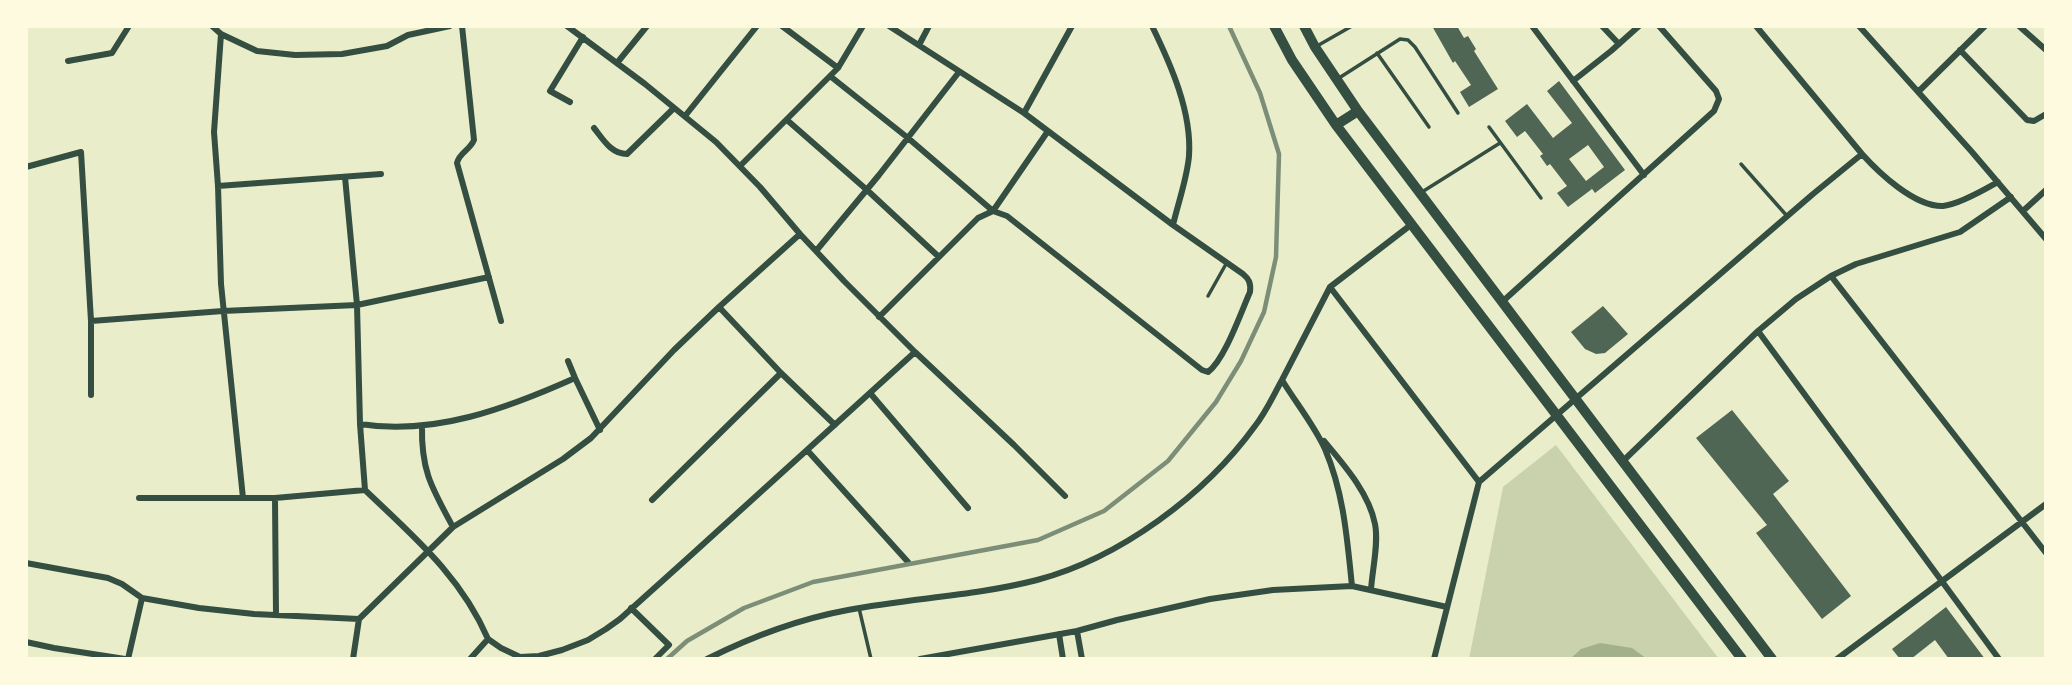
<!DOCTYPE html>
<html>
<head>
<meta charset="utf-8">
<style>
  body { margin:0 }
  #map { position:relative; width:2072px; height:685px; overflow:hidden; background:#e9edc9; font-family:Signika,sans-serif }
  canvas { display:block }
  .frame { position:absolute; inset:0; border:28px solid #fefae0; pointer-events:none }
</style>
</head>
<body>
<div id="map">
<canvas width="2072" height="685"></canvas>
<div class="frame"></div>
</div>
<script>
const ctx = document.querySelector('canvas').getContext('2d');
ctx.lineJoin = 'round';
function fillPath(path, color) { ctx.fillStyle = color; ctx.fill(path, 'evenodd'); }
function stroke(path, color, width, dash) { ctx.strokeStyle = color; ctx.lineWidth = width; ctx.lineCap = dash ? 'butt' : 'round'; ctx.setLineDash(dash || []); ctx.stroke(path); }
fillPath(new Path2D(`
  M1556,445L1719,659H1469L1503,487Z`), '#cad2ad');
fillPath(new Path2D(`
  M1600,643L1632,648L1647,659H1570L1581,649Z`), '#a3b18a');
fillPath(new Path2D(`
  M1432,26H1457L1464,38L1468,36L1476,49L1474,51L1498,89L1469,107L1460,92L1471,85L1455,61L1453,63Z
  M1559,81L1625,170L1595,193L1590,186L1592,189L1568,207L1557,193L1567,186L1550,164L1547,166L1540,156L1543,154L1525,131L1517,137L1505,121L1527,104L1553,138L1572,123L1547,91ZM1588,145L1604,167L1586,181L1569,159Z
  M1603,306L1628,334L1605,353L1596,354L1585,349L1571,332Z
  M1732,410L1789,481L1773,494L1851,596L1822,619L1756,533L1767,525L1696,438Z
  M1946,607L1985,659H1949L1935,640L1911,659H1900L1892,649Z`), '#4f6655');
stroke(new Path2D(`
  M1317,46L1352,26
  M1377,53L1429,127
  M1339,78L1400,39L1408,40L1415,47L1458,113
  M1489,127L1541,198
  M1741,164L1787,216
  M1422,192L1500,143
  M1208,296L1226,264
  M859,608L871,659`), '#344e41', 3.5);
stroke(new Path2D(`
  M212,26L221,34L257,51L295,55L342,54L387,46L408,35L450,26
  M462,26L474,140C470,150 459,153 457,163L501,321
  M782,26L838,68L863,26
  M1152,26C1171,65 1192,112 1189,156C1187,179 1178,203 1173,225
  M1532,26L1644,175
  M1602,26L1619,44
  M1756,26L1862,154
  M1859,26L1972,152L2046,239
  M2019,26L2046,50
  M221,34L214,132L218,186L221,284L243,498
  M919,45L929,26
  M1960,50L2027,120L2034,121L2046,114
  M68,61L112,53L129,26
  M617,63L647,26
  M830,76L908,138L993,211L1048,131
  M1573,81L1611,51L1639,26
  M1918,92L1985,26
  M570,102L550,91L583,37
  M1024,113L1072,26
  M685,116L757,26
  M787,120L867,190L939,257
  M594,128C603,139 611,154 627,154L674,108
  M740,166L838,68
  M26,167L81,152L91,321L223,311L357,305L345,177
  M218,186L381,174
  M2023,211L2046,190
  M816,251L879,175L959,72
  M1831,276L2046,553
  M1330,287L1479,482
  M1502,302L1714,111L1719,99L1716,91L1659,26
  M719,307L781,373L835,425
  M879,317L978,218L993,211L1007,216L1202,370L1208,372C1225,359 1241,312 1250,292C1251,283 1249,279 1243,274L1173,225L1024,113L889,26
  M1758,331L1999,659
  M915,352L1014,445L1065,496
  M568,361L575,378L600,430
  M870,393L968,508
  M91,395V321
  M360,424C434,436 508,408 575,378
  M422,426C421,471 432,488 453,527
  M1324,441C1344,465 1369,493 1375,524C1379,543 1372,571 1371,590
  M807,450L908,562
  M1622,462L1758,331L1796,299L1831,276L1856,264L1960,232L2011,197
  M139,498H275L365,490
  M275,498L276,615
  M652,500L781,373
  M26,563L108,578L122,584L142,598L199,608L254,614L359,619L453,527L563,459L591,438L674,350L719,307L800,234
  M1352,586C1347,538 1344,494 1325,449C1314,425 1296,403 1282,380L1330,287L1412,224
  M631,608L669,645L655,659
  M1077,631L1082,659
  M1059,634L1063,659
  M488,639C461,576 413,536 365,490L360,424L357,305L489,277
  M26,642L54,648L125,659
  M128,659L142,598
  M353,659L359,619
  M470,659L488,639L501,648L520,657L539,656L562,650L588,640L606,629L620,619L689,557L915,352L844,281L800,234L760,187L716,142L645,84L567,26
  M707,659C751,637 799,619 848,610C910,598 975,596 1037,580C1120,558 1205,495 1255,426C1266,412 1273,396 1282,380
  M920,659L1077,631L1117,620L1210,599L1273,590L1352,586L1447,607
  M1434,659L1479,482L1813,194L1862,154C1879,173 1915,207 1943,206C1958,205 1984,190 1998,182
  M1837,659L2046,504`), '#344e41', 6);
stroke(new Path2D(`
  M1274,26L1292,60L1336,125L1742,659
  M1304,26L1315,47L1358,111L1772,659
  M1336,125L1358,111`), '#344e41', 10);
stroke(new Path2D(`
  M667,659L687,641L744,608L813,582L1038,540L1104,511L1168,461L1216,402L1241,361L1264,312L1276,257L1279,154L1260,93L1229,26`), '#7c8e77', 4.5);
</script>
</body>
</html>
